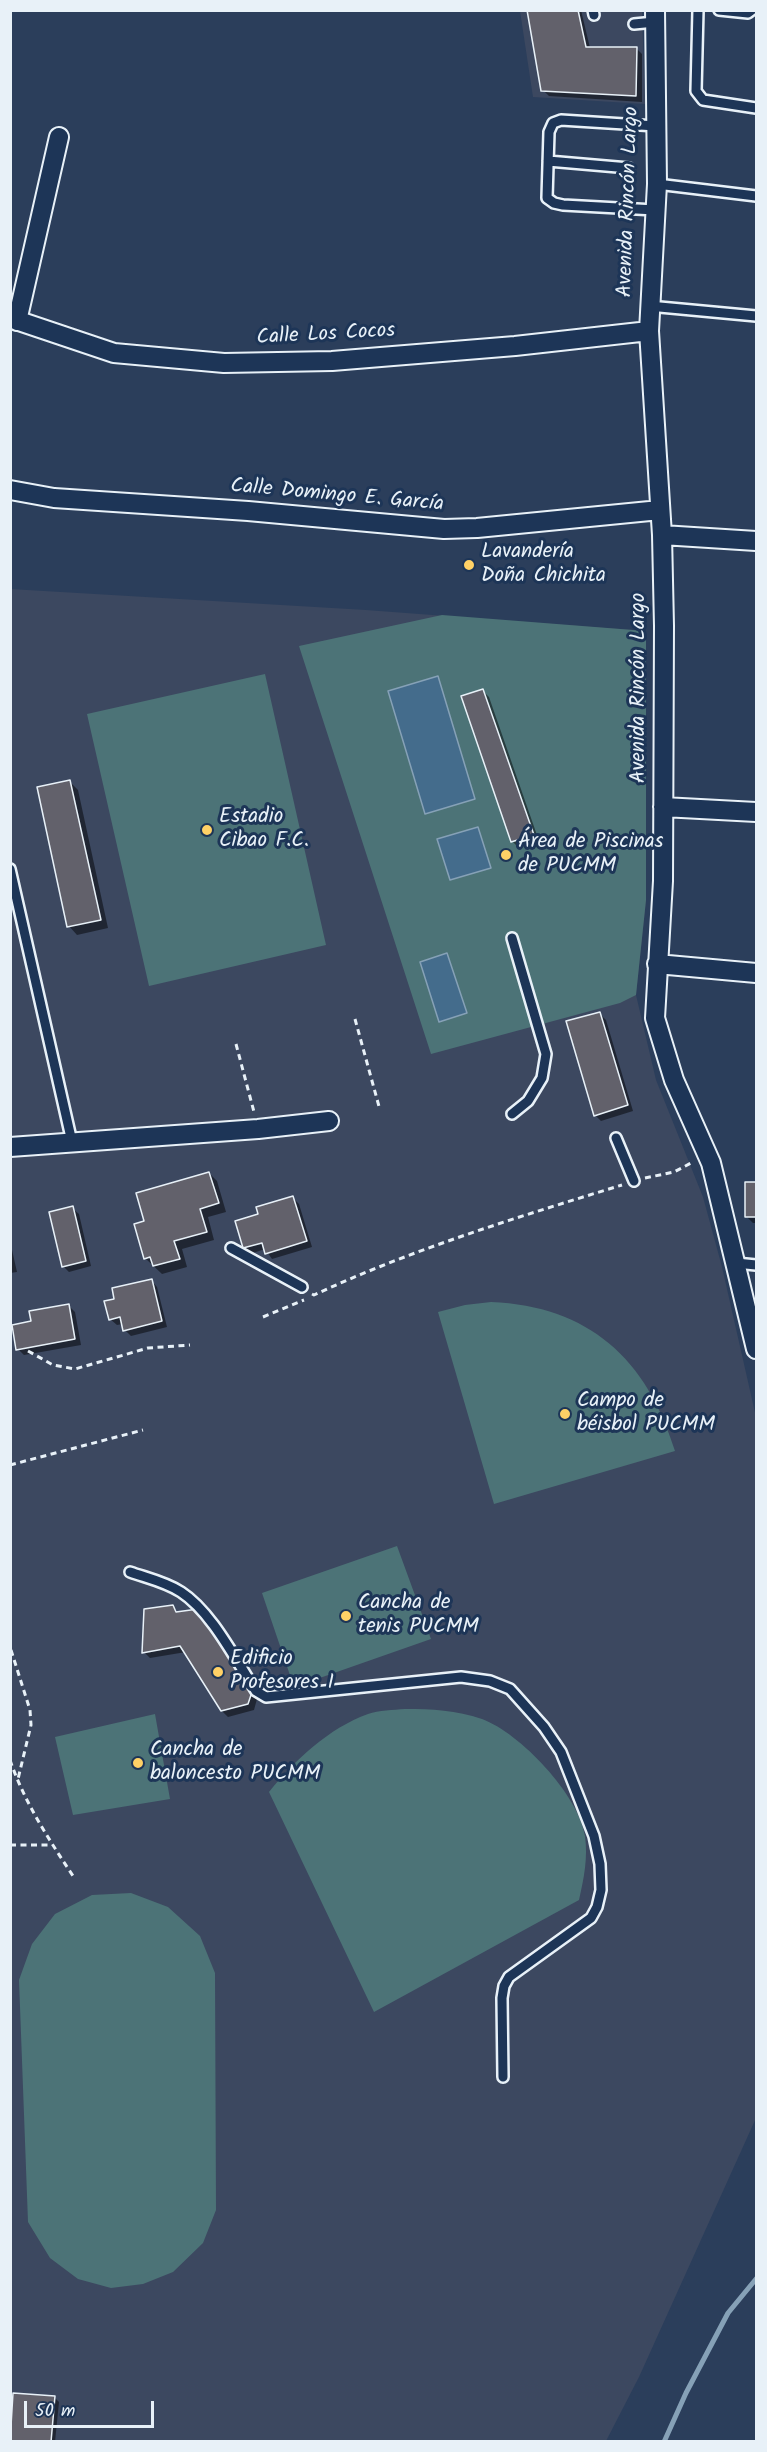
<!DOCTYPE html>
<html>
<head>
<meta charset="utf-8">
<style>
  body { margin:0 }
  #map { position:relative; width:767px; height:2452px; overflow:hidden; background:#2b3e5b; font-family:Kalam,sans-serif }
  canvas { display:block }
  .frame { position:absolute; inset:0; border:12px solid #e8f1f8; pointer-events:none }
  .scale { position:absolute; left:24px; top:2401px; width:130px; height:27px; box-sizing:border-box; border:3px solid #e8f1f8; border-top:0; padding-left:8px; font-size:18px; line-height:21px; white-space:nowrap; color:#e8f1f8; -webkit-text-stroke:4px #1d3557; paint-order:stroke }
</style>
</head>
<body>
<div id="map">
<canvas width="767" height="2452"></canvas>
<div class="frame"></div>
<div class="scale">50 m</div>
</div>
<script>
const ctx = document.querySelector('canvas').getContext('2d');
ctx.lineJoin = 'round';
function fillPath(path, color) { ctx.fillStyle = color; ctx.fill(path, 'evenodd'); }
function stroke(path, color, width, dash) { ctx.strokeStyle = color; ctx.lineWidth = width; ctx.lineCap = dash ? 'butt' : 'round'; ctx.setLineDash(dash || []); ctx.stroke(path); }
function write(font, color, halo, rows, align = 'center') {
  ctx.font = font + ' Kalam,sans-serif'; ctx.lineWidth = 6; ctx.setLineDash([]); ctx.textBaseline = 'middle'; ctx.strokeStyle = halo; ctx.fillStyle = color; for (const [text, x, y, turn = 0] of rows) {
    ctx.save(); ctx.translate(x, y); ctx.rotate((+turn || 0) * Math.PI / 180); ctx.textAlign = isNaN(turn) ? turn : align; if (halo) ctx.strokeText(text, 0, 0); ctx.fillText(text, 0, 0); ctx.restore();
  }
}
fillPath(new Path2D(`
  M520,11H642L645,104L533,97Z
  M10,589L366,610L646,631V900L636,995L656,1080L703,1197L722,1267L756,1417V2118L639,2377L606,2441H11Z`), '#3c4860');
fillPath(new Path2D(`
  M442,615L646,631V900L636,995L620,1003L431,1054L299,646Z
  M265,674L326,945L149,986L87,714Z
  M491,1302C589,1306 647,1359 675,1451L494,1504L438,1312L465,1305Z
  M397,1546L431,1639L294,1687L262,1593Z
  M405,1709C432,1709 456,1710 482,1719C520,1733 579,1795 585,1836C588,1858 584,1878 579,1900L374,2012L269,1792C295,1760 329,1728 368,1714C379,1710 393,1710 405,1709Z
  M155,1714L170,1799L73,1815L55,1737Z
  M131,1893L168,1907L200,1936L215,1973L216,2210L203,2243L173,2272L143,2284L111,2288L78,2279L50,2258L28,2222L19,1980L32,1944L55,1914L92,1895Z`), '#4c7377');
const water = new Path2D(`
  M438,676L475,799L425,814L388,691Z
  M478,827L491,868L450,880L437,839Z
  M447,953L467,1013L439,1022L420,962Z`);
fillPath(water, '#446c8c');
stroke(water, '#86a1b7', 1.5);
fillPath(new Path2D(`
  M528,10H581L590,48H636L642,54V102L549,96L543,90Z
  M483,691L489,697L539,841L518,847L512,841Z
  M70,782L78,790L108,928L77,935L69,926Z
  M600,1014L606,1020L633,1111L601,1121L595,1115Z
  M209,1173L217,1181L226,1212L208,1217L214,1240L182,1249L187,1267L162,1274L145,1258L146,1223Z
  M746,1183H756V1223H753L746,1216Z
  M293,1198L299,1204L312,1247L272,1259L265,1249L250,1254L244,1248L260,1215Z
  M72,1208L79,1214L91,1266L69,1272L63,1266Z
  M10,1241L17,1272L10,1273Z
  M151,1280L157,1287L167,1327L131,1336L125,1330L123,1324L117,1325L110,1319L116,1300Z
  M69,1306L75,1312L81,1345L24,1355L18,1349L33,1322Z
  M172,1607L178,1613L204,1617L257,1699L254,1710L228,1717L222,1711L186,1652L150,1658L144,1652Z
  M55,2398L59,2402L55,2442H10Z`), '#0007');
stroke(new Path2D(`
  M664,2442L686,2393L728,2313L756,2279`), '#86a1b7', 5);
const building = new Path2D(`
  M527,10H578L586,47H637L636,96L541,91Z
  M483,689L534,835L511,842L461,696Z
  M70,780L101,920L67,927L37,787Z
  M600,1012L628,1105L594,1116L566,1021Z
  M209,1172L219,1203L200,1209L207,1232L174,1241L180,1259L153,1266L150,1257L144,1259L134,1224L144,1221L136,1193Z
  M745,1182H756V1217H745Z
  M293,1196L307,1241L265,1254L262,1243L243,1248L235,1221L258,1214L256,1207Z
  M73,1206L86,1261L62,1267L49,1212Z
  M152,1279L162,1321L123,1331L120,1317L109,1320L104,1301L114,1299L112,1288Z
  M69,1304L75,1339L16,1350L12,1325L31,1321L29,1311Z
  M173,1605L176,1612L198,1609L252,1692L248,1704L221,1711L180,1646L142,1653L144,1609Z
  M13,2393L55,2396L51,2442H10Z`);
fillPath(building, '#62616b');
stroke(building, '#e8f1f8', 1.5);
const service = new Path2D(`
  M593,10L594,15
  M698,10L696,91L703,100L756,108
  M719,10L748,13L752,10
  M634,24L655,22
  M548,161L629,168
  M657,184L756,196
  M655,210L563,205L554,203L547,198L549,132L553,123L561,120L656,126
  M649,306L756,316
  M10,869L72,1142
  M512,938L546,1054L542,1078L528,1101L512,1114
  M616,1138L634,1181
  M231,1248L302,1287
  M736,1263L756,1265
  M130,1572C147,1578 166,1582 181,1592C212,1612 236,1661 256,1691L266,1697L461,1677L490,1681L510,1689L544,1727L561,1752L594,1836L600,1864L601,1890L597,1907L591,1918L509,1977L504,1986L502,1998L503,2077`);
const minor = new Path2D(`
  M655,10L657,184L649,331L662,535L664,626L663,881L655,1018L674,1080L711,1163L756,1349
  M10,318L114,353L224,363L332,361L515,346L649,331
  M17,321L59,137
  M10,490L54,498L248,511L444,529L477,528L660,510
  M662,535L756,541
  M663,807L756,812
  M657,964L756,973
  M10,1147L258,1129L329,1121`);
stroke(service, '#e8f1f8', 14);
stroke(minor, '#e8f1f8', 22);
stroke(new Path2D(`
  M355,1019L380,1110
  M236,1044L254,1112
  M645,1178L674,1172L693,1162
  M312,1294L314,1295C413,1249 518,1217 622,1185
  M263,1317L304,1300
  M28,1351L53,1365L75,1369L148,1348L190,1345
  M10,1465L143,1430
  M11,1650L30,1710L31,1725L18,1779
  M10,1760C25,1804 50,1841 75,1879
  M10,1845H52`), '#e8f1f8', 3, [6, 4.5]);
stroke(service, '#1d3557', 9);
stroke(minor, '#1d3557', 18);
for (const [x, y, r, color] of [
  [469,565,6,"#ffd166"],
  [207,830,6,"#ffd166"],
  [506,855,6,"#ffd166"],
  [565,1414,6,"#ffd166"],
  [346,1616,6,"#ffd166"],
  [218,1672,6,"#ffd166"],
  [138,1763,6,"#ffd166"]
]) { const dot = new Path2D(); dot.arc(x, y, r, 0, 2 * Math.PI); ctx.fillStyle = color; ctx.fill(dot); stroke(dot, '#1d3557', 2); }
write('21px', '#e8f1f8', '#1d3557', [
  ["Avenida Rincón Largo",630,202,-88],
  ["Calle Los Cocos",326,336,-3],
  ["Calle Domingo E. García",337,497,5],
  ["Avenida Rincón Largo",640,688,-90]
]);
write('21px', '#e8f1f8', '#1d3557', [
  ["Lavandería",481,553],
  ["Doña Chichita",481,577],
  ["Estadio",219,818],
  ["Cibao F.C.",219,842],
  ["Área de Piscinas",518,843],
  ["de PUCMM",518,867],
  ["Campo de",577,1402],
  ["béisbol PUCMM",577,1426],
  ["Cancha de",358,1604],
  ["tenis PUCMM",358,1628],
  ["Edificio",230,1660],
  ["Profesores I",230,1684],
  ["Cancha de",150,1751],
  ["baloncesto PUCMM",150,1775]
], 'left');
</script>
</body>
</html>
